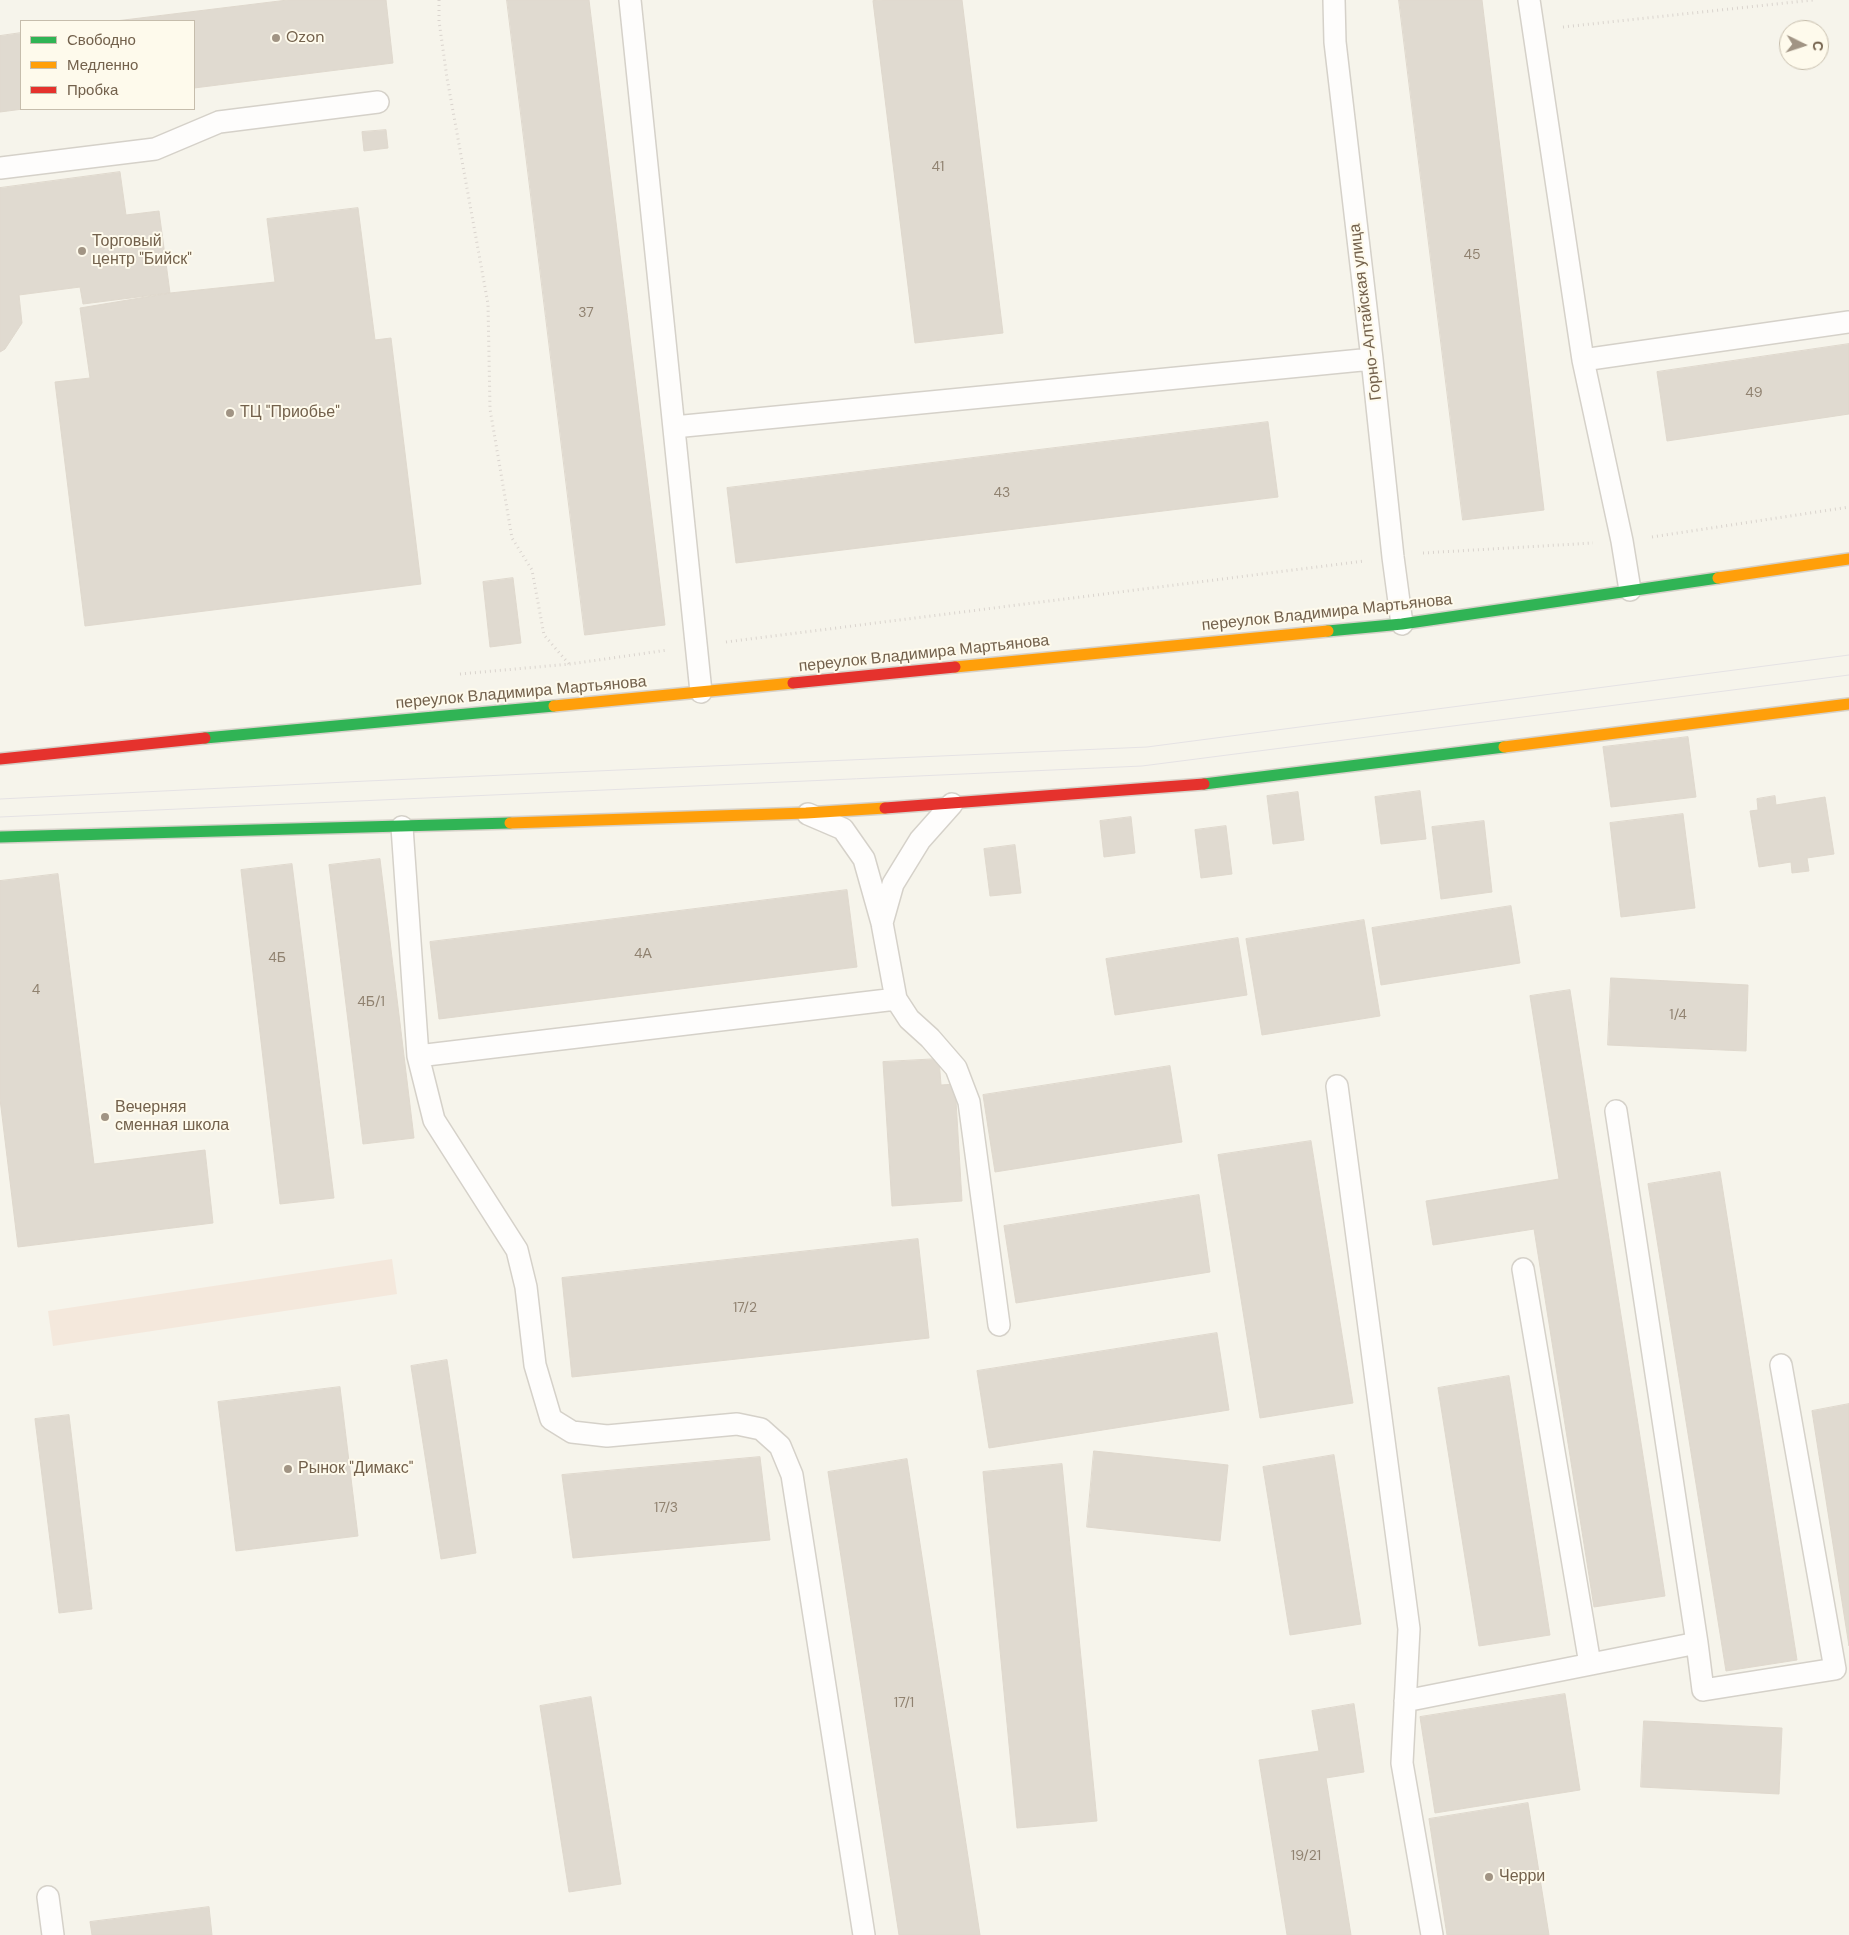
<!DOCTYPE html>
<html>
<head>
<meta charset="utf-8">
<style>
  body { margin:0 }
  #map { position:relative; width:1849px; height:1935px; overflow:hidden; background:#f6f4eb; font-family:"DM Sans",sans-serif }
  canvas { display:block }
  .legend { position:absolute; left:20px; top:20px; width:175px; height:90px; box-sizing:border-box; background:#fefaec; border:1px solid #c6bdac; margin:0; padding:6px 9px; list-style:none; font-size:15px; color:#73614c }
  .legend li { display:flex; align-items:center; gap:10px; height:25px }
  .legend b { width:25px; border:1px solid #c6bdac }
  .north { position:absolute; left:1779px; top:20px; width:50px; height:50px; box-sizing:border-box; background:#fefaec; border:1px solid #c6bdac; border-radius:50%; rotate:94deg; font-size:14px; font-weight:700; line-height:20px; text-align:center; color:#73614c }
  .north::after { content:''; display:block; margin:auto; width:18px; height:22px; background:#a19484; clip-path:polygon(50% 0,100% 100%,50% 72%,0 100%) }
</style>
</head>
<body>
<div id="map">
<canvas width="1849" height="1935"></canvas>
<ul class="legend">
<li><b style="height:6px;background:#30b455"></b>Свободно</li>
<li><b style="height:6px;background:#ff9f0a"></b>Медленно</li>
<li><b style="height:6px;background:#e5322d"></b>Пробка</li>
</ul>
<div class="north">С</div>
</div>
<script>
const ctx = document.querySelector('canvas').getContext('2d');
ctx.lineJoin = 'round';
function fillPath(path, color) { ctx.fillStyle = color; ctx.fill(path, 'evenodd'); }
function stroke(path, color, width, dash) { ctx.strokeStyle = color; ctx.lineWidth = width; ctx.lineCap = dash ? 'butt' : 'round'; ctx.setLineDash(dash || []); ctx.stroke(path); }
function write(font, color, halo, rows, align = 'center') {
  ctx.font = font + ' "DM Sans",sans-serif'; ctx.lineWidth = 4; ctx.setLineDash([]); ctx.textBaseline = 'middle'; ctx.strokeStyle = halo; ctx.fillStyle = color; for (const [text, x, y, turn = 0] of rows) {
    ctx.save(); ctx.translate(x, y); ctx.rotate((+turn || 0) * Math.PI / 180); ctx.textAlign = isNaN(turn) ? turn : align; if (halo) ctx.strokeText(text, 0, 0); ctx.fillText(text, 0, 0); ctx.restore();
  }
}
fillPath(new Path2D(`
  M392,1259L397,1294L53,1346L48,1311Z`), '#f4e8dc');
const building = new Path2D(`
  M288,0H386L393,63L194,88V21H116Z
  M507,0H589L665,625L585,635Z
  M882,0H962L1003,333L915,343L873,1Z
  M1399,0H1482L1544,510L1463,520Z
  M21,33L23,109L0,112V36Z
  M386,130L388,148L364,151L362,132Z
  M120,172L126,215L159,211L170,293L83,304L80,287L19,295L22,323L5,349L0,352V188Z
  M358,208L375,340L391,338L421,584L85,626L55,382L90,378L80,308L170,293L275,282L267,219Z
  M1849,344V414L1667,441L1657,372Z
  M1268,422L1278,497L736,563L727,488Z
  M513,578L521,643L490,647L483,582Z
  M1688,737L1696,797L1611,807L1603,747Z
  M1420,791L1426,839L1381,844L1375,797Z
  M1298,792L1304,840L1273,844L1267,796Z
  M1775,796L1776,805L1825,797L1834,854L1807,858L1809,871L1792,873L1791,862L1759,867L1750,811L1758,810L1757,799Z
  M1683,814L1695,908L1621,917L1610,823Z
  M1131,817L1135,853L1104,857L1100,821Z
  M1484,821L1492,892L1441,899L1432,827Z
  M1226,826L1232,874L1201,878L1195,830Z
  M1015,845L1021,893L990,896L984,849Z
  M380,859L414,1138L363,1144L329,865Z
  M292,864L334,1198L280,1204L241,870Z
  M58,874L94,1164L205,1150L213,1223L18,1247L0,1099V881Z
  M847,890L857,967L439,1019L430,942Z
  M1511,906L1520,963L1381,985L1372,928Z
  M1364,920L1380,1016L1262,1035L1246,939Z
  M1238,938L1247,995L1115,1015L1106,959Z
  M1611,978L1748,985L1746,1051L1608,1045Z
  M1570,990L1665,1596L1594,1607L1534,1229L1433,1245L1426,1201L1559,1179L1530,996Z
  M939,1059L941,1085L955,1084L962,1201L892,1206L883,1062Z
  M1170,1066L1182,1142L995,1172L983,1095Z
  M1311,1141L1353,1403L1260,1418L1218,1155Z
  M1720,1172L1797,1660L1726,1671L1648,1184Z
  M1199,1195L1210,1272L1016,1303L1004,1226Z
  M918,1239L929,1338L572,1377L562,1278Z
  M1217,1333L1229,1410L989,1448L977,1371Z
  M447,1360L476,1553L441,1559L411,1366Z
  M1509,1376L1550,1635L1479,1646L1438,1388Z
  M340,1387L358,1536L236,1551L218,1402Z
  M1849,1404V1646L1812,1411Z
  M69,1415L92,1609L59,1613L35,1419Z
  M1094,1451L1228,1465L1220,1541L1087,1527Z
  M1334,1455L1361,1624L1290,1635L1263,1467Z
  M760,1457L770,1540L573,1558L562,1475Z
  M907,1459L980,1935H899L828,1472Z
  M1062,1464L1097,1821L1017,1828L983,1472Z
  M1565,1694L1580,1790L1435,1813L1420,1717Z
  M591,1697L621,1884L569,1892L540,1706Z
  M1354,1704L1364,1772L1326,1778L1351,1935H1287L1259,1760L1319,1751L1312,1711Z
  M1644,1721L1782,1728L1779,1794L1641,1787Z
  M1528,1803L1549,1935H1447L1429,1819Z
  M209,1907L212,1935H92L90,1922Z`);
fillPath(building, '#e0dad0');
stroke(building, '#dfd8cd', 1);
const lane = new Path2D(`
  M630,0L701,692
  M1334,0L1335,42L1372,359L1393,557L1402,624
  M1529,0L1583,360L1849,322
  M0,168L155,149L219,122L378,102
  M1583,360L1622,541L1630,590
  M674,427L1372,359
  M808,814L843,829L864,859L882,923L896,999L909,1019L930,1038L956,1068L969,1102L999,1325
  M402,827L418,1056L896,999
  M882,923L893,884L920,840L952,804
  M418,1056L434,1120L517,1250L526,1287L535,1365L551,1419L572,1432L607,1436L737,1424L761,1429L780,1446L792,1475L864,1935
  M1337,1086L1409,1629L1402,1763L1432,1935
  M1523,1269L1590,1664
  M1697,1643L1703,1690L1835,1669L1781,1365
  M1405,1701L1697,1643L1616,1111
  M48,1897L53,1935`);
const fast = new Path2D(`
  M1328,631L1402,624L1718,578
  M205,738L554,706
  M1204,784L1504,747
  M0,837L510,823`);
const slow = new Path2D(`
  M1718,578L1849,559
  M955,667L1328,631
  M554,706L793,683
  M1504,747L1849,704
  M510,823L806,813L885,808`);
const jam = new Path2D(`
  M793,683L955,667
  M0,759L205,738
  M885,808L1204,784`);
stroke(lane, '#d5d1c9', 24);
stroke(fast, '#d6d1c9', 14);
stroke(slow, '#d6d1c9', 14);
stroke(jam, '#d6d1c9', 14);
stroke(new Path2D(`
  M439,0V21L447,78L488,304L490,409L512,538L532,570L544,635L569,664
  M1563,27L1813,0
  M1652,537L1849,507
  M1423,553L1593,543
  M726,642L1364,561
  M460,674L570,664L668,650`), '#dad4ce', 3, [1, 4]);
stroke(lane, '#fefdfc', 21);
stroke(fast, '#30b455', 11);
stroke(slow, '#ff9f0a', 11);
stroke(jam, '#e5322d', 11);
stroke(new Path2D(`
  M0,799L367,781L1147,747L1849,655
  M0,817L1142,766L1849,675`), '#e5e2e4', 1);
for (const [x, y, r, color] of [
  [276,38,5,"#a19484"],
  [82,251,5,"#a19484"],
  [230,413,5,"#a19484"],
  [105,1117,5,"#a19484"],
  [288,1469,5,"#a19484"],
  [1489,1877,5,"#a19484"]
]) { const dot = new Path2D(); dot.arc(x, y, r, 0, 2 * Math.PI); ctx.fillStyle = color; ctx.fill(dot); stroke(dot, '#fefaec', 2); }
write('14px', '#908270', null, [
  ["41",938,167],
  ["45",1472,255],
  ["37",586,313],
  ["49",1754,393],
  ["43",1002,493],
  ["4А",643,954],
  ["4Б",277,958],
  ["4",36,990],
  ["4Б/1",371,1002],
  ["1/4",1678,1015],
  ["17/2",745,1308],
  ["17/3",666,1508],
  ["17/1",904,1703],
  ["19/21",1306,1856]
]);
write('16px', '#73614c', '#fefaec', [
  ["Ozon",286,38],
  ["Торговый",92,242],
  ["центр \"Бийск\"",92,260],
  ["ТЦ \"Приобье\"",240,413],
  ["Вечерняя",115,1108],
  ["сменная школа",115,1126],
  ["Рынок \"Димакс\"",298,1469],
  ["Черри",1499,1877]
], 'left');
write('16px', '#73614c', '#fefaec', [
  ["Горно-Алтайская улица",1366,312,-97],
  ["переулок Владимира Мартьянова",1327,613,-6],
  ["переулок Владимира Мартьянова",924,654,-6],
  ["переулок Владимира Мартьянова",521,693,-5]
]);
</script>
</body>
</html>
